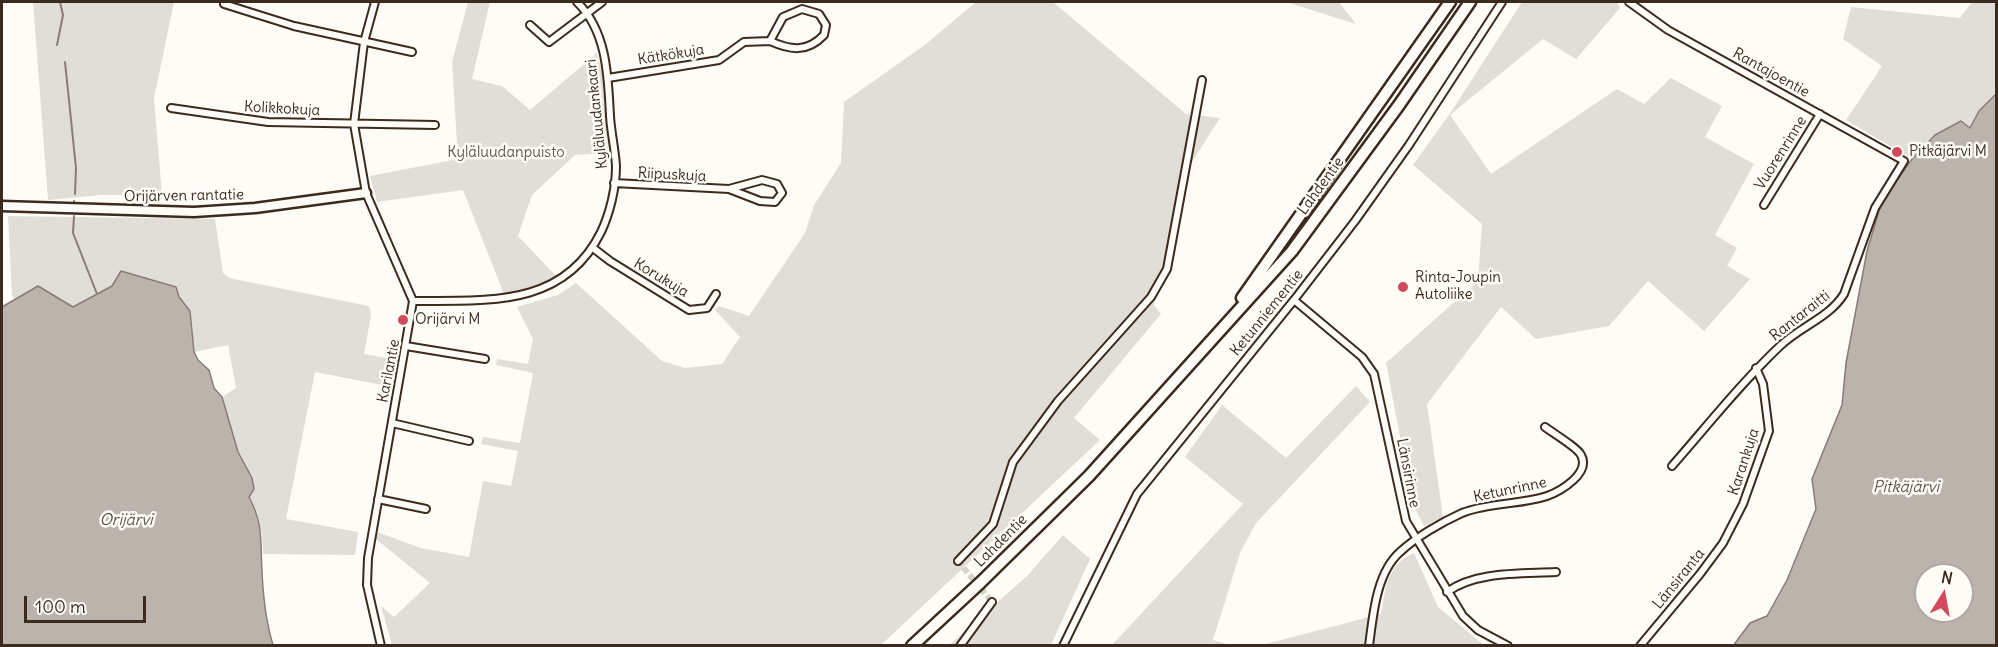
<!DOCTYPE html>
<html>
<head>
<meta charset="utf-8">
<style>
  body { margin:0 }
  #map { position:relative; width:1998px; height:647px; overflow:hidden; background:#fdfcf7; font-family:Delius,sans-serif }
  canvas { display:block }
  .frame { position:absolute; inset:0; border:3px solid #3b2a1e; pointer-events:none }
  .north { position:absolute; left:1914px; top:563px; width:60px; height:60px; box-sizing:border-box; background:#fdfcf7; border:2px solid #afa8a0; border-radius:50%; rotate:11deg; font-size:16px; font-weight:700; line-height:24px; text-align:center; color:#3b2a1e }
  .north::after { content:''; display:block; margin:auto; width:21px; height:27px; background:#d1495b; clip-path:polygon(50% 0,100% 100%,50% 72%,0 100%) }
  .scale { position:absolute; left:24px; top:596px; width:122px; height:27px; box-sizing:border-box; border:3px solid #3b2a1e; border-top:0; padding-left:8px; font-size:18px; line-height:21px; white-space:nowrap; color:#3b2a1e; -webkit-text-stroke:4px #fdfcf7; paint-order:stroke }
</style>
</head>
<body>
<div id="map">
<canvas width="1998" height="647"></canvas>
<div class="frame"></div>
<div class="north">N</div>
<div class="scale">100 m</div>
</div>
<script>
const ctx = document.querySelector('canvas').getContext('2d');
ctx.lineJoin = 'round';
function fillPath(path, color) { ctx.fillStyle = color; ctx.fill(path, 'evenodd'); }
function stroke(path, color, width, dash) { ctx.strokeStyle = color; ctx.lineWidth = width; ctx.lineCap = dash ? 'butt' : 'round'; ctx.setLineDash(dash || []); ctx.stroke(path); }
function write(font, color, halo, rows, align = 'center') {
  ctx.font = font + ' Delius,sans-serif'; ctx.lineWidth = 5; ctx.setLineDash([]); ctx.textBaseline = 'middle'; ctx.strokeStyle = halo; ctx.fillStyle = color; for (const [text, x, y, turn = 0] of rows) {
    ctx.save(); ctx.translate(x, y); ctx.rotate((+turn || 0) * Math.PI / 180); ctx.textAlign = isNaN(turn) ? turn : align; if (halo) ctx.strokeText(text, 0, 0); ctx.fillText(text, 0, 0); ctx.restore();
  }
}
fillPath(new Path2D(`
  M33,2H174L154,98L162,195H101L48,200Z
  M468,2H490L472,79L502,86L530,110L597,53L602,73L608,153L575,155L532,195L518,236L558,278L529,290L504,294L463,190L377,202L370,176L458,159L452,62Z
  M976,2H1053L1186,114L1220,118L1185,173L1154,305L1161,314L1074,418L1100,440L881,645H392L381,606L394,617L430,583L376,539L377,532L421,548L469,557L483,481L511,486L518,451L481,444L483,437L520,443L533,373L496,365L497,359L528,364L533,339L517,307L558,295L576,283L662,361L685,368L722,364L740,337L715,310L719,306L749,316L805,233L814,205L841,163L844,102L926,44Z
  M1286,2H1339L1356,24Z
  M1522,2H1617L1620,8L1576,59L1543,39L1450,115L1491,174L1617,89L1644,104L1671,78L1722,106L1705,137L1754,164L1715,235L1737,248L1727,266L1750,279L1704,331L1648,281L1609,326L1536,339L1501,307L1427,404L1443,517L1424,526L1413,505L1386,363L1478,281L1482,224L1413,165L1449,115Z
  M1972,2H1996V94L1979,111L1970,128L1935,135L1912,159L1846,120L1882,66L1843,39L1851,7L1960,18Z
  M8,216L215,219L223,273L229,278L369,306L371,315L364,354L393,359L387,386L315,372L286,519L358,532L355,555L263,554L262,534L257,511L249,497L251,475L238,452L222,397L236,388L228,345L194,352L191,311L179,297L176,287L112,286L73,307L38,286L15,299L12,296Z
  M1356,386L1370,402L1256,523L1240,553L1213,640L1230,645H1112L1243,504L1185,457L1222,405L1286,458Z
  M1063,535L1090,559L1051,645L948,646L1027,576Z
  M1414,553L1438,607L1484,645L1258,646L1381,614C1386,587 1387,564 1414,553Z`), '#e1ded7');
const water = new Path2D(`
  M1996,94V645L1733,646L1750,623L1767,616L1787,580L1816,509L1812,479L1842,405L1846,363L1867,251L1882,201L1912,159L1935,135L1961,121L1970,128L1979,111ZM1926,575H1962V611H1926Z
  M121,271L176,287L179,297L190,311L194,352L198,360L209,370L214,388L222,397L238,452L252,478L254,489L249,497C264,525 260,541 262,571C263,596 266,622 273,645H2V307L38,286L73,307L112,286Z`);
fillPath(water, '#bbb4ad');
stroke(water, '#887d74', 1.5);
stroke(new Path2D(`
  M57,45L63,15L60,2
  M65,62L76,168L75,194
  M74,202V201
  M74,216L73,233L97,294`), '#887d74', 2);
stroke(new Path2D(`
  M958,561L992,602`), '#d6d2cc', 6, [6, 3]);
const minor = new Path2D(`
  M375,2L364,42L354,124L366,193L413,301L368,558L367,585L381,646
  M1629,2L1668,30L1904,161L1875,208L1844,294C1829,318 1801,326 1780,346C1741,383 1708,425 1672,466
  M224,4L294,26L412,52
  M530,25L549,42L602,2
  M608,78L719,60L744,42L770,41L783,17L802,9L819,14L826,25L824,35C807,53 790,50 770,41
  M171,108L268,122L435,125
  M614,183L729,189L762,180L777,184L782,193L775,202L760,201L729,189
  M1764,205L1820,114
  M593,248L610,261L689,310L707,308L716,294
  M1294,300L1362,357L1374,374L1406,521L1463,616L1478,630L1508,646
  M413,301C485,300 563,309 601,232C610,213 616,188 616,166C615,149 611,133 610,116C608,76 607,31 577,2
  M406,346L485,359
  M392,423L469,441
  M378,499L426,509
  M958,561L993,524L1013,462L1058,401L1151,297L1167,269L1202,80
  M1447,592C1476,571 1521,574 1556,572
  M960,646L992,602
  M1063,646L1137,494L1294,300L1355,221L1409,145L1502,2
  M1369,646C1373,616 1376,573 1400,552C1416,537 1442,522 1462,513C1490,502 1520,505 1547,496C1561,491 1591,473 1581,455C1578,448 1553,433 1545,427
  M1640,646L1700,574L1723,543L1743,504L1769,431L1763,384L1756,368`);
const tertiary = new Path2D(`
  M2,206L194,212L255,208L366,193`);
const trunk = new Path2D(`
  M1242,298L1450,2
  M912,646L980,583L1089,476L1292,251L1399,105L1470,2`);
stroke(minor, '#3b2a1e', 10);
stroke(tertiary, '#3b2a1e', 13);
stroke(trunk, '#3b2a1e', 15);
stroke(minor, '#fdfcf7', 6);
stroke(tertiary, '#fdfcf7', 8);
stroke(trunk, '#fdfcf7', 10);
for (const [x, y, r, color] of [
  [1897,152,6,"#d1495b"],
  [1403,287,6,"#d1495b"],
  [403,320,6,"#d1495b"]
]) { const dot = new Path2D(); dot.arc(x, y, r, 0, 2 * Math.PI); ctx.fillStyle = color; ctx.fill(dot); stroke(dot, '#fdfcf7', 2); }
write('15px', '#3b2a1e', '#fdfcf7', [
  ["Kätkökuja",671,55,-9],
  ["Rantajoentie",1771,73,29],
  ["Kolikkokuja",282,109,3],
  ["Kyläluudankaari",597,114,-96],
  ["Vuorenrinne",1781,153,-58],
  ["Riipuskuja",672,175,3],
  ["Lahdentie",1321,186,-54],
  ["Orijärven rantatie",184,196,-1],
  ["Korukuja",661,278,31],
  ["Ketunniementie",1267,313,-51],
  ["Rantaraitti",1800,316,-38],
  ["Karilantie",389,371,-79],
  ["Karankuja",1744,462,-72],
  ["Länsirinne",1408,473,79],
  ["Ketunrinne",1510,490,-12],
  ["Lahdentie",1001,541,-45],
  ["Länsiranta",1679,579,-51]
]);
write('15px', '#3b2a1e', '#fdfcf7', [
  ["Pitkäjärvi M",1909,152],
  ["Rinta-Joupin",1415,278],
  ["Autoliike",1415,295],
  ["Orijärvi M",415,320]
], 'left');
write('15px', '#64574c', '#fdfcf7', [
  ["Kyläluudanpuisto",506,153]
]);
write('italic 16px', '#615349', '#fdfcf7', [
  ["Pitkäjärvi",1906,487],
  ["Orijärvi",126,520]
]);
</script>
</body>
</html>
